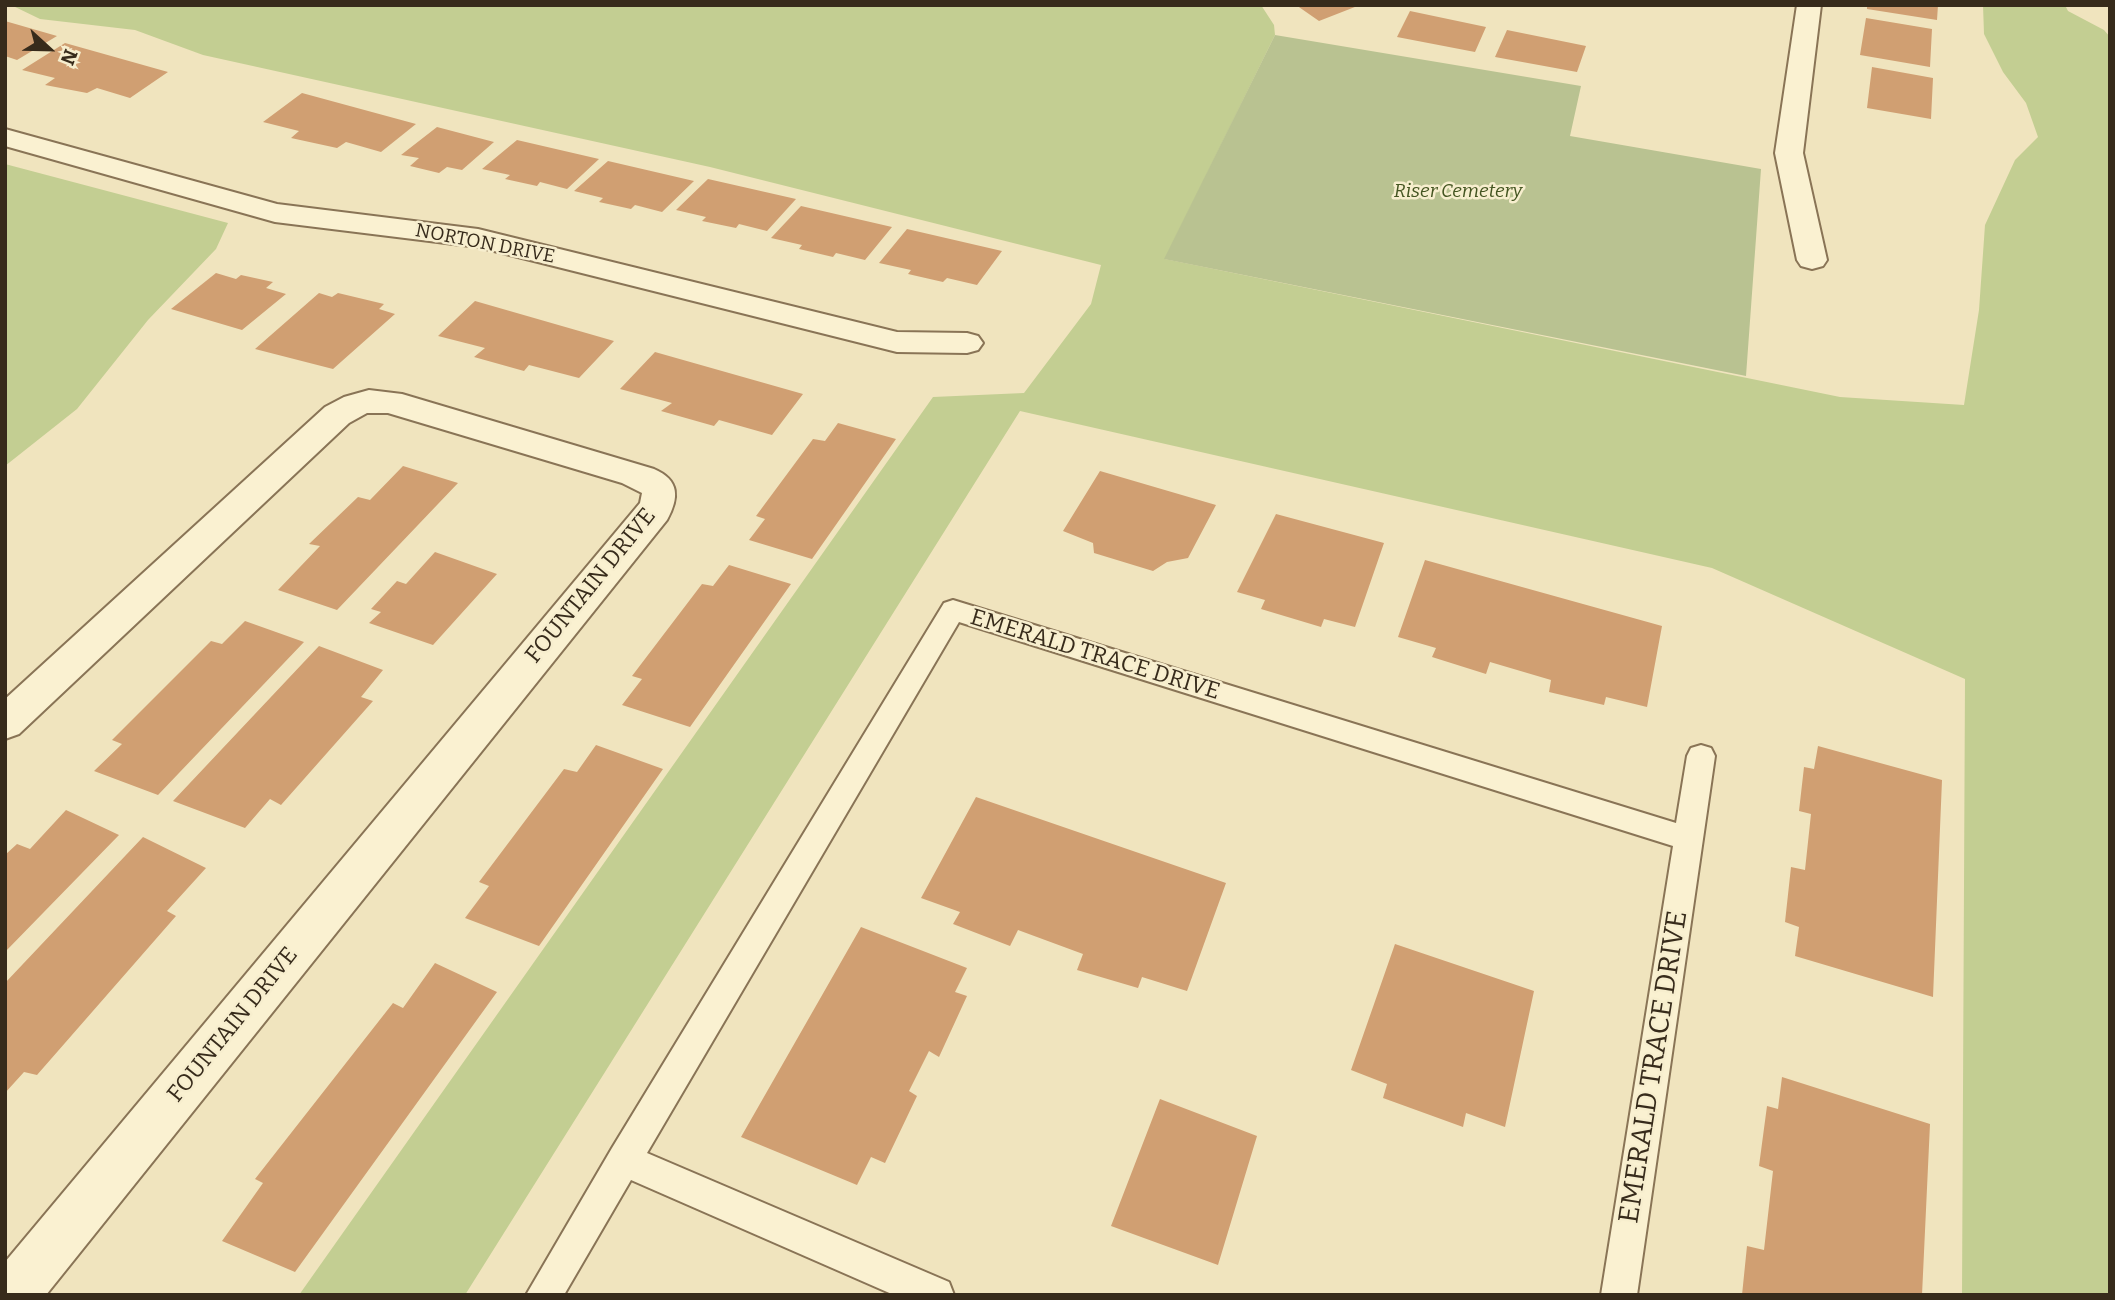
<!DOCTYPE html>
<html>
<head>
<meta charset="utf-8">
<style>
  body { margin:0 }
  #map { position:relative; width:2115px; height:1300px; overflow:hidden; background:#f0e4be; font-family:Bitter,serif }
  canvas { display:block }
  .frame { position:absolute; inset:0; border:7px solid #372b1b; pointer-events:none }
  .north { position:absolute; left:14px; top:14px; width:70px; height:70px; -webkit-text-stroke:5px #f7eece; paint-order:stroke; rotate:112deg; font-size:19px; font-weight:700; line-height:28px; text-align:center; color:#372b1b }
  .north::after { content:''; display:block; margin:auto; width:24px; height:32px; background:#372b1b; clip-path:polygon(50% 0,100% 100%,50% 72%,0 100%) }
</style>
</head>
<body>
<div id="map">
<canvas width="2115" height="1300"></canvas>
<div class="frame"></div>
<div class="north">N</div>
</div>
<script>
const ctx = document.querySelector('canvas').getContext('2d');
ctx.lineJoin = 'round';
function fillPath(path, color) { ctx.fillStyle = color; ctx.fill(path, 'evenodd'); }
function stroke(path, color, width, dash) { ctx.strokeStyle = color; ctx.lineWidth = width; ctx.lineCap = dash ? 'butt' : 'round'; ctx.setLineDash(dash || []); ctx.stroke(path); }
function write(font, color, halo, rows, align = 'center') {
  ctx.font = font + ' Bitter,serif'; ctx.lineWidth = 5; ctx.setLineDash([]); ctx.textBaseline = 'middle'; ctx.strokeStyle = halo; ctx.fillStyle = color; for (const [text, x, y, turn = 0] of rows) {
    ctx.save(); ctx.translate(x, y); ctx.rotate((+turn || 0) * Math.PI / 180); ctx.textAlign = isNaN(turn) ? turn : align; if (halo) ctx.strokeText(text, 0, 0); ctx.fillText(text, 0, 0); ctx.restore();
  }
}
fillPath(new Path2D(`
  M11,5H1261L1274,25L1275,35L1165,259L1840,397L1964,405L1979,310L1985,225L2015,160L2038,137L2026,103L2003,72L1984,34L1983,5H2065L2068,11L2104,30L2110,37V1295H1962L1965,679L1712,568L1020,411L465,1295H299L933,397L1024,393L1091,304L1101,265L710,167L203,55L135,30L40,19Z
  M5,164L228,223L216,249L148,320L77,409L5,466Z`), '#c3ce92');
fillPath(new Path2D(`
  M1275,35L1581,86L1570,136L1761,169L1746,376L1164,259Z`), '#b9c291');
fillPath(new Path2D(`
  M1296,5H1360L1319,21Z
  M1867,5H1938L1937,20L1867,9Z
  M1410,11L1486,27L1475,52L1397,37Z
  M1866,18L1932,29L1930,67L1860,55Z
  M5,21L57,36L17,60L5,56Z
  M1507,30L1586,46L1577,72L1495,57Z
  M65,43L168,72L130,98L97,88L87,93L45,85L55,78L22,70Z
  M1872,67L1933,78L1931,119L1867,108Z
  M302,93L416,124L381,152L346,142L337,148L291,138L299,131L263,122Z
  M437,127L494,142L462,170L447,167L439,173L410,166L419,158L401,155Z
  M517,140L599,159L567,189L540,182L537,186L505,179L510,175L482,169Z
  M608,161L694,181L662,212L635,205L631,209L599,202L603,198L574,191Z
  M708,179L796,199L767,231L739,224L736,228L702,221L706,217L676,210Z
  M801,206L892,227L865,260L836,253L833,257L799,249L802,245L771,238Z
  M907,229L1002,251L977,285L947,278L943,282L908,274L911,270L879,263Z
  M216,273L236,279L241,275L273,282L266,288L286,294L242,330L171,309Z
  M319,293L332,297L338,293L384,304L379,309L395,314L333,369L255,349Z
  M475,301L614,341L579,378L529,365L524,371L474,357L485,348L438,336Z
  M655,352L803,394L772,435L719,420L714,426L661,411L672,403L620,389Z
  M838,423L896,439L812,559L749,540L765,519L756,516L813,439L825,441Z
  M403,466L458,483L337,610L278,590L320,546L309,544L358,497L370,500Z
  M1100,471L1216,505L1188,558L1167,562L1153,571L1094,553L1093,543L1063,531Z
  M1276,514L1384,543L1355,627L1324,619L1321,627L1261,609L1265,600L1237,592Z
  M435,552L497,574L433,645L369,623L381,612L371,609L397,581L406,584Z
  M1425,560L1662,626L1647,707L1606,697L1604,705L1549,692L1551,680L1490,662L1486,674L1432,657L1436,648L1398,637Z
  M729,565L791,584L690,727L622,705L642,679L632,676L702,584L713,586Z
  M245,621L304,642L158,795L94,771L122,744L112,740L211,641L222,644Z
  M319,646L383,670L361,697L373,701L281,805L270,799L245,828L173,801Z
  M596,745L663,769L539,946L465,918L489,886L479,882L564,769L577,772Z
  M1818,746L1942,780L1933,997L1795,956L1799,927L1785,922L1791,867L1805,870L1811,814L1799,811L1804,767L1814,769Z
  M976,797L1226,883L1187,991L1142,977L1138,988L1077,970L1083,954L1018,930L1010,946L953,924L960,912L921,898Z
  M66,810L119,835L5,952V855L17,844L30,849Z
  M143,837L206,868L167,911L176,916L37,1075L24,1072L5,1093V983Z
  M861,927L967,968L955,992L967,996L939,1057L929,1051L909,1091L917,1096L885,1163L871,1157L857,1185L741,1137Z
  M1395,944L1534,991L1505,1127L1466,1113L1463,1127L1383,1098L1387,1084L1351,1070Z
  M435,963L497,992L295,1272L222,1241L263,1183L255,1179L393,1003L403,1008Z
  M1782,1077L1930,1124L1922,1295H1742L1747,1246L1764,1250L1773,1171L1759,1166L1767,1106L1778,1109Z
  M1160,1099L1257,1136L1218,1265L1111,1226Z`), '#d09f72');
const lane = new Path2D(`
  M953,600L1676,823L1687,756L1691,748L1701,745L1711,748L1715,756L1637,1295H1601L1673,846L959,622L647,1153L949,1282L954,1295H894L631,1180L564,1295H526L612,1148L944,603Z`);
const street = new Path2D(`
  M1797,5H1821L1803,153L1827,260L1823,266L1812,269L1801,266L1797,260L1775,153Z
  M5,129L277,204L478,229L897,332L967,333L978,336L983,343L978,350L967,353L897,352L478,247L275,222L5,146Z
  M369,390L402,394L654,469C680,480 679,498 667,520L46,1295H5V1262L640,503L642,493L622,483L388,413H367L349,423L19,734L5,739V699L325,407L344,397Z`);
stroke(lane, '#897456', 4);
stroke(street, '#897456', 4);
fillPath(lane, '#faf1d1');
fillPath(street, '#faf1d1');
write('italic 19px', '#445521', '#f7eece', [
  ["Riser Cemetery",1458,192]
]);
write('19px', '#372b1b', '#f7eece', [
  ["NORTON DRIVE",485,244,11]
]);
write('23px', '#372b1b', '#f7eece', [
  ["FOUNTAIN DRIVE",591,586,-51],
  ["EMERALD TRACE DRIVE",1095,655,17],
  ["FOUNTAIN DRIVE",233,1025,-51]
]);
write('28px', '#372b1b', '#f7eece', [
  ["EMERALD TRACE DRIVE",1654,1067,-81]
]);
</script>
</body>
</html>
